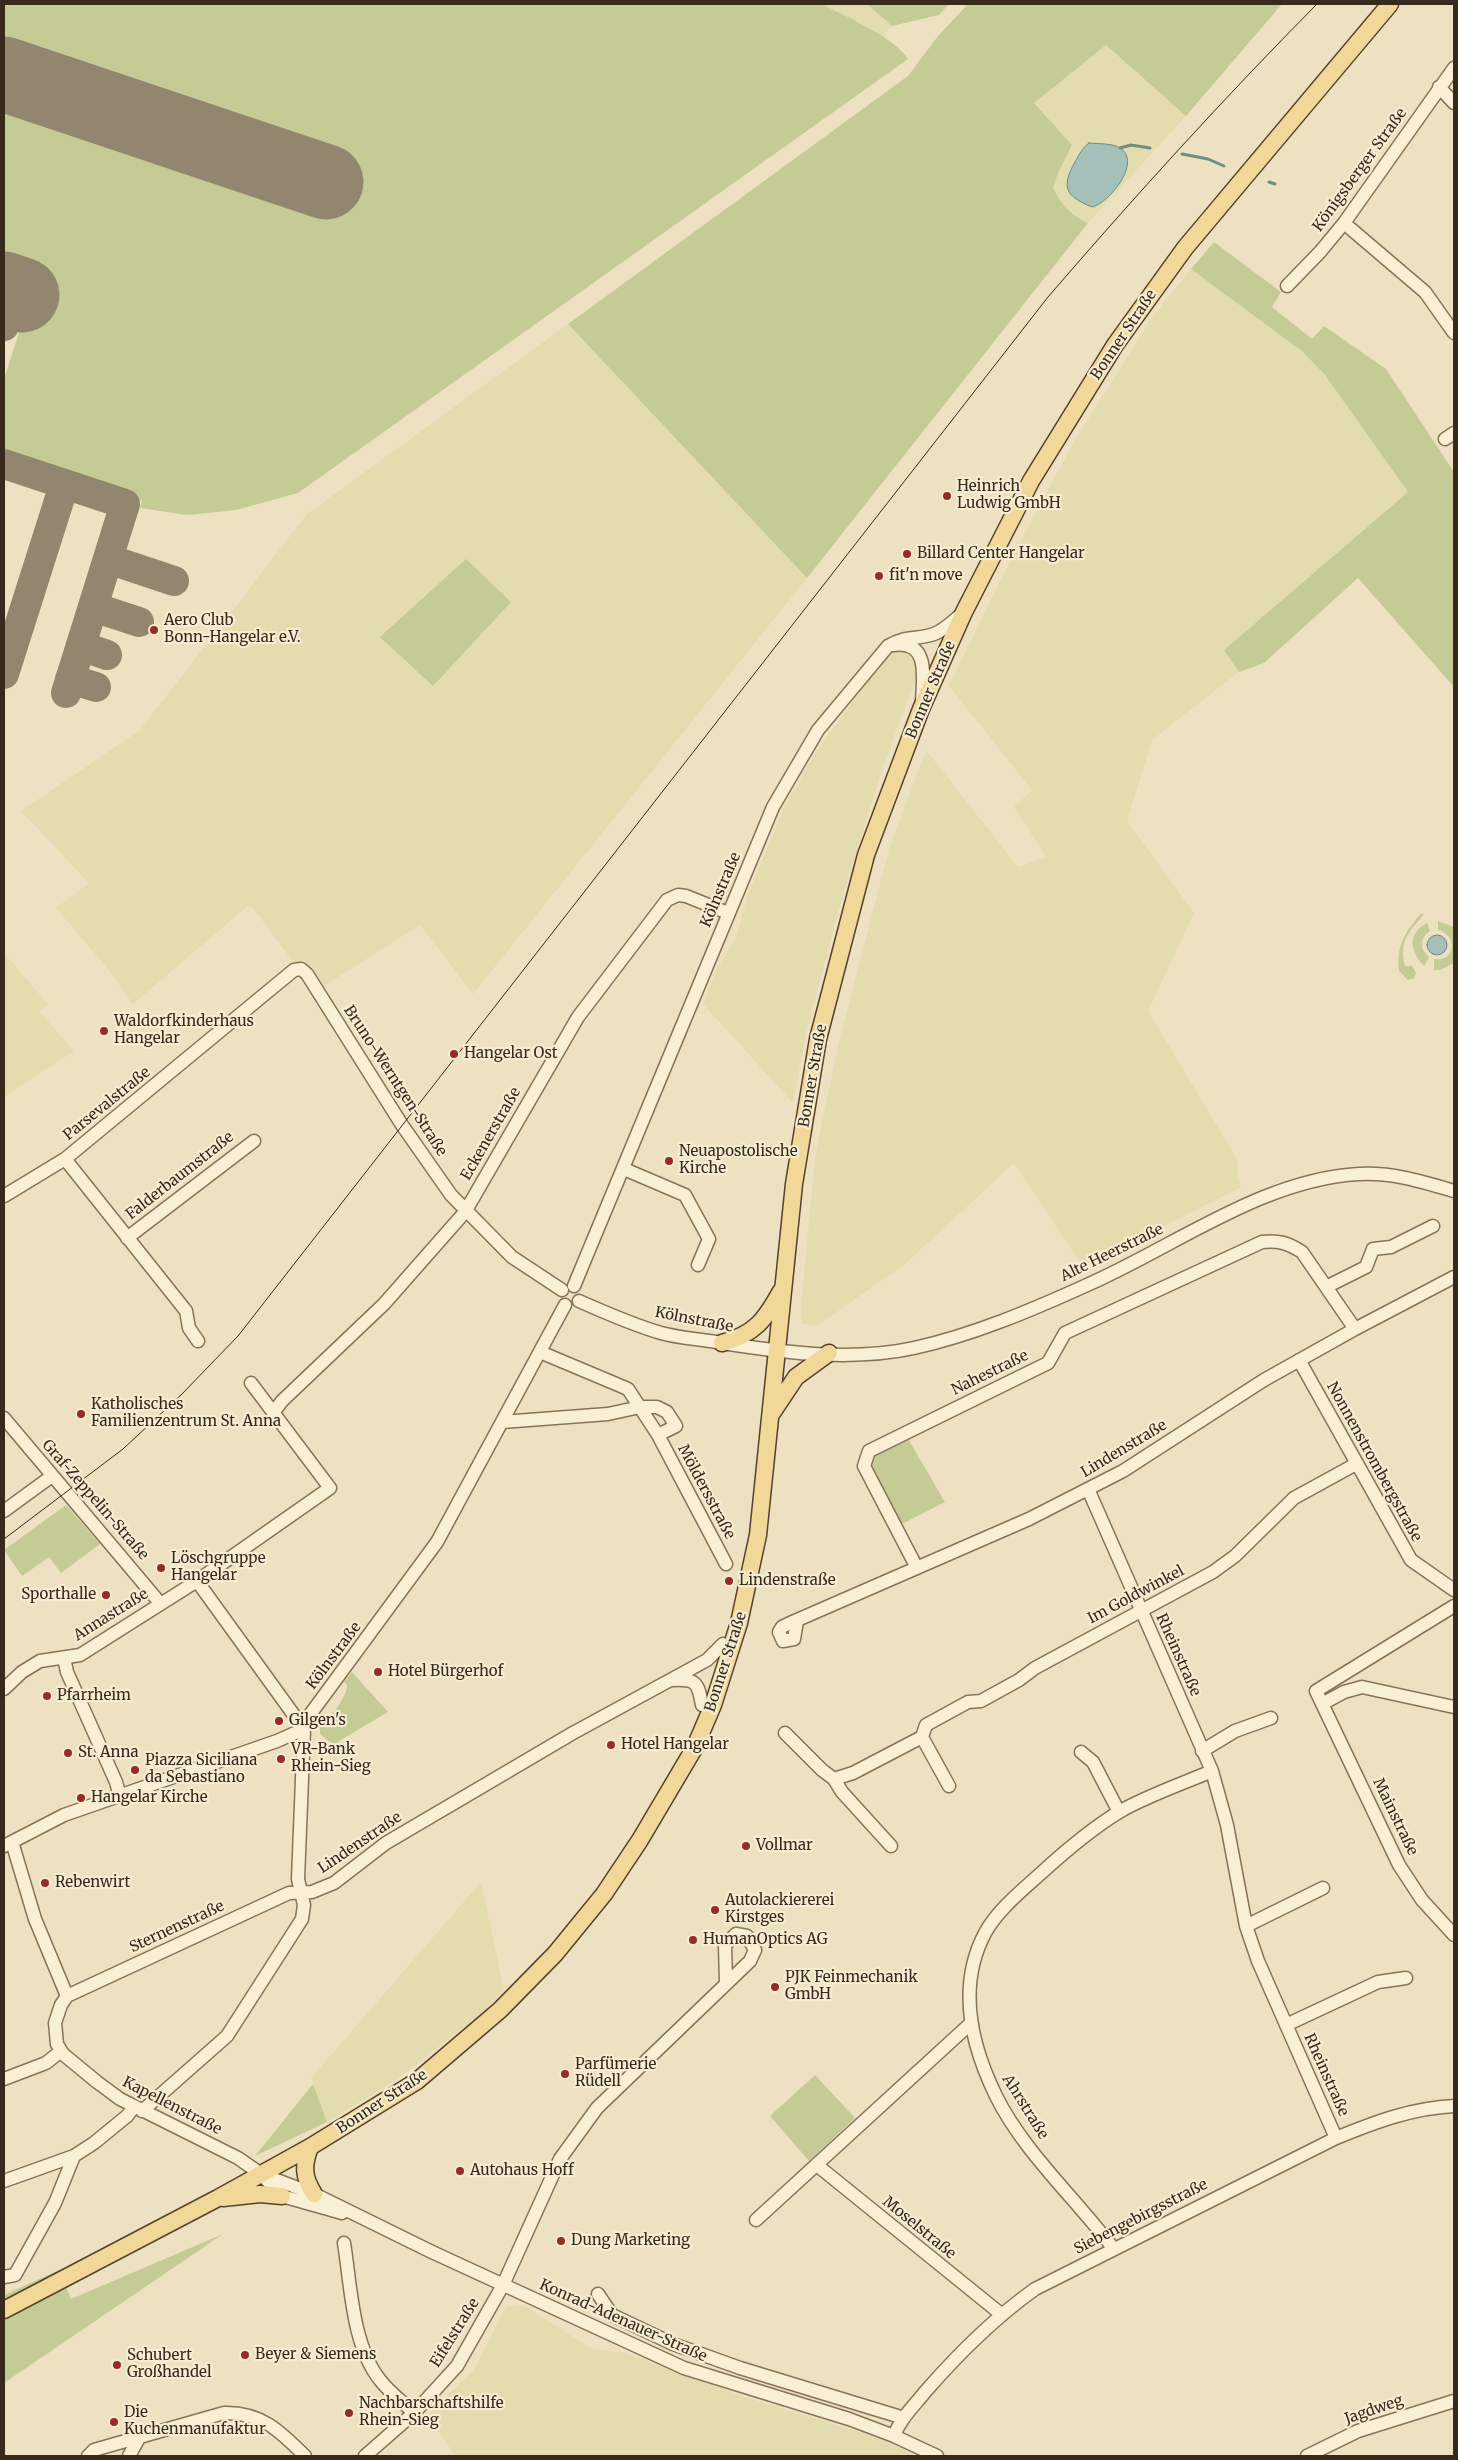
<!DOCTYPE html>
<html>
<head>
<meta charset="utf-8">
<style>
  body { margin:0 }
  #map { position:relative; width:1458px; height:2460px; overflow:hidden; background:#eee1c1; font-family:Merriweather,serif }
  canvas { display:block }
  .frame { position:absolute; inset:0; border:5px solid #372a1d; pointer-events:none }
</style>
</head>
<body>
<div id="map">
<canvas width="1458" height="2460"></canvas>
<div class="frame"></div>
</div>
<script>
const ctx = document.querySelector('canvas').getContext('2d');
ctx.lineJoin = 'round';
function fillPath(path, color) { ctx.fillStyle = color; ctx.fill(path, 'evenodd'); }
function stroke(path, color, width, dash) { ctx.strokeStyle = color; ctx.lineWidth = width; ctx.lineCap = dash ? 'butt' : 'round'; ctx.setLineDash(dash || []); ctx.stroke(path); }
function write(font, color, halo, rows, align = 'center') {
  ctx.font = font + ' Merriweather,serif'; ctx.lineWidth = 4.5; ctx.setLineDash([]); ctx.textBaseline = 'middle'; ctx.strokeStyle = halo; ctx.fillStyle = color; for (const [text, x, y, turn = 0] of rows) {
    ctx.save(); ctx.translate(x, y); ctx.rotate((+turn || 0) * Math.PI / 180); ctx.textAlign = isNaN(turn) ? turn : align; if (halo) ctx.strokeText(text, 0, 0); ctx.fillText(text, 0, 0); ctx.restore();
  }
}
fillPath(new Path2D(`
  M822,4H867L892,26L883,38Z
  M1106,45L1186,116L1088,223L1076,218L1058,200L1053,188L1058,173L1072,145L1033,103Z
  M1191,269L1303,352L1325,375L1408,492L1224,650L1239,672L1152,740L1127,821L1194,913L1148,1011L1237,1159V1175L1241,1187L1083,1267L1014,1163L904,1265L817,1326L802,1323L801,1306L815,1157L838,1046L889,849L926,750L1018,867L1046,857L1014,807L1032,790L949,686L1007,567L1073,443L1154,315Z
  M568,324L807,578L473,994L420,925L324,986L312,967L304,963H294L250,904L133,1004L103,963L56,908L89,883L21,811L140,730L307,514Z
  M902,648L912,653L918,661L916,677L882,770L839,909L807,1030L793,1103L703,1004L717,968L736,938L748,894L784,808L815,753L891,650Z
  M4,953L48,1004L39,1011L74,1051L4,1097Z
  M481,1882L504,1990L482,2013L395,2081L327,2122L311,2078Z
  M524,2305L592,2349L626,2353L742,2396L885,2440L916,2456H455L428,2414L474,2370L506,2307Z`), '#e3dcaf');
fillPath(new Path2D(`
  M4,4H822C846,17 894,37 908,59L298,493L236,510L187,515L140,508L142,501L4,454V379L38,274L4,262Z
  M867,4H949L939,15L892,26Z
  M968,4H1282L1186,116L1106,45L1034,103L1072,145L1058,173L1053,188C1061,205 1072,216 1088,223L807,578L568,324L908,76L938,36Z
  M1214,242L1281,292L1272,307L1312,339L1324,326L1386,369L1454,472V687L1358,578L1264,663L1239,672L1224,650L1408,492L1325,375L1303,352L1191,269Z
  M466,559L511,602L433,686L380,637Z
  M1421,914H1424C1410,932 1398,940 1405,966H1412L1416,973L1414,978L1408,980L1399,971C1396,948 1405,930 1421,914Z
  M1438,921L1454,927V963L1440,970H1434V959C1456,962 1458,935 1438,930Z
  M1427,923L1430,931C1420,937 1419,949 1429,957L1424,966C1410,952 1407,933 1427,923Z
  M907,1437L945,1502L900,1525L868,1465L872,1453Z
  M66,1505L100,1544L61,1573L49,1557L22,1576L4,1550Z
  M352,1672L388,1712L339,1741L336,1747L320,1734V1724C330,1720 348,1695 347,1685L344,1682Z
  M815,2075L855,2118L809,2161L770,2116Z
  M313,2084L327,2122L255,2156Z
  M223,2234L4,2383V2295L59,2270L71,2299Z`), '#c4cb95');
const water = new Path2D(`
  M1089,143C1099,144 1112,143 1120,148C1143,162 1108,204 1092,207C1065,196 1061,187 1075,162C1079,155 1082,148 1089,143Z
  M1427 945a10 10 0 1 1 20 0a10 10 0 1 1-20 0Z`);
fillPath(water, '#a4c0b8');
stroke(water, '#6b8e86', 1);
stroke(new Path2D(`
  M1120,148L1131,145L1150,148
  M1182,154L1208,159L1224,166
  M1269,182L1275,184`), '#6b8e86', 3);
stroke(new Path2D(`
  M4,326L15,293
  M4,464L125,504L66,693
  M108,559L174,581
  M93,607L139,622
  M81,646L107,655
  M4,674L64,485
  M70,679L96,687`), '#92866f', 30);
stroke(new Path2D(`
  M4,74L326,182
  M4,289L22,295`), '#92866f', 75);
const minor = new Path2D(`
  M1439,87L1454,103
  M1344,223L1425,292L1454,333
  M1287,286L1320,252L1344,223L1454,68
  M1445,439L1454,433
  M893,645C930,640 923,677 922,701
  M65,1159L186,1311L189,1328L198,1341
  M624,1169L685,1195L709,1239L698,1265
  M4,1196L65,1159L294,970L301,969L307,974L402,1125L451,1195L512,1257L562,1290
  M127,1238L254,1141
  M574,1286L773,807L818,730L888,646C906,635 917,640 934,634C945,630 954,620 963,613
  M1326,1287L1366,1267L1373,1249L1391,1247L1433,1226
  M579,1301C606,1313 633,1325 661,1333C679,1338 698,1339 716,1342C779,1352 850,1362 914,1348C973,1335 1032,1310 1087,1285C1174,1247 1263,1179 1359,1174C1392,1172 1424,1182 1454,1191
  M540,1352L628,1389L658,1435L726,1564
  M1299,1360L1411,1560L1454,1590
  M273,1413L282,1401L384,1304L465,1212L578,1017L667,900L678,895L686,896L728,913
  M4,1418L160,1603
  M502,1422L608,1414L640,1407H657L667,1412L676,1426L658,1435
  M1088,1489L1212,1771L1227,1825L1246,1926L1258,1961L1336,2138
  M4,1511L52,1476
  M917,1568L864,1466L869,1451L1048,1363L1065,1333L1262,1242C1278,1240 1288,1243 1302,1252L1355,1329
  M197,1581L304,1729
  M1454,1606L1316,1691L1399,1865L1422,1900L1454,1935
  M797,1621L794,1639L783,1641L779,1632L782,1627L788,1624L1029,1519L1123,1471L1264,1380L1355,1329L1454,1277
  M64,1658L67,1672L116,1782L120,1796
  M673,1680C696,1679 698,1682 702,1705
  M4,1689L22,1672L40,1661L80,1655L197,1581L330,1488L251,1383
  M1322,1704L1344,1692L1362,1687L1454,1707
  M785,1733L822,1770L834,1779
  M922,1737L949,1786
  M1202,1751L1235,1731L1271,1718
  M1081,1752L1093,1762L1119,1812
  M12,1842L35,1919L67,1996
  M4,1846L64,1815L277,1741L304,1729
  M891,1846L842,1792L834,1779L853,1773L922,1737L926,1725L968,1702L981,1701L1019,1680L1035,1668L1213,1572L1235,1556L1294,1498L1356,1464
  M1246,1926L1323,1888
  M67,1996L289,1893L312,1892L334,1883L386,1843L573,1733L707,1660L723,1644
  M67,1996L61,2005L55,2023L57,2044L63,2054L97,2082L120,2099L238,2158L261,2174L282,2196L342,2213
  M1286,2025L1378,1982L1406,1978
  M4,2079L46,2063L61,2051
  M142,2111L227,2036L302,1919L304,1905L298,1879L304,1729L309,1716L437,1542L565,1305
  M818,2166L1001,2314
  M261,2174L314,2194L432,2252L684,2368L849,2419L894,2436L937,2456
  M4,2181L74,2156
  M756,2220L970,2024
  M344,2243C351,2286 352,2345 380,2380C389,2392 403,2402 414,2413
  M1113,2248C1076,2199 1023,2151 996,2096C971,2045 957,1986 985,1933C997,1911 1020,1892 1039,1875C1063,1853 1091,1829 1119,1812C1144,1797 1184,1783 1212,1771
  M4,2277L15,2275L55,2203L74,2156L94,2143L127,2116L134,2107
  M598,2294L612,2315L673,2344L740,2368L904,2418
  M894,2436C900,2419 914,2406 925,2392C959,2353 993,2319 1035,2289L1336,2138C1375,2122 1412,2108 1454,2106
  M88,2456L94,2450L224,2413C261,2412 280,2431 305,2456
  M129,2456L139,2438
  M365,2456L414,2413L457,2366L503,2285L560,2159L597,2108L750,1961L755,1950L747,1936L736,1934L725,1945L726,1984
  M1307,2456L1358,2431L1454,2401`);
const major = new Path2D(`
  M722,1343C755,1334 765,1320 781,1291
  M772,1413L796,1377L829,1353
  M310,2147C303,2165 303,2177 314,2194
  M223,2198L260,2194L282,2196
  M4,2310L218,2198L310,2147L417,2081L500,2010L555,1954L604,1894L640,1840L695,1747L713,1705L739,1623L758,1535L794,1184L818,1039L866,855L921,709L964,612L1031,481L1115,345L1185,248L1390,4`);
stroke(minor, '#877359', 15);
stroke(major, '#55412d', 19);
stroke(minor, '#f8efd4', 12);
stroke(major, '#f1d899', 16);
stroke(new Path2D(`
  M4,1539L123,1449L181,1395L238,1336L1048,297C1135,196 1224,98 1317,4`), '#372a1d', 1);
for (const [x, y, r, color] of [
  [947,496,5,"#962b29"],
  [907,554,5,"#962b29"],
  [879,576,5,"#962b29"],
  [154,630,5,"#962b29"],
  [104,1031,5,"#962b29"],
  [454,1054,5,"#962b29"],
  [669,1161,5,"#962b29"],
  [81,1414,5,"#962b29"],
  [161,1568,5,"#962b29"],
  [729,1581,5,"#962b29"],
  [106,1595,5,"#962b29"],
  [378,1672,5,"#962b29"],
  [47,1696,5,"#962b29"],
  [279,1721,5,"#962b29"],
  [611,1745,5,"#962b29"],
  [68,1753,5,"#962b29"],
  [281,1759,5,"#962b29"],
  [135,1770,5,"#962b29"],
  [81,1798,5,"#962b29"],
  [746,1846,5,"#962b29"],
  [45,1883,5,"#962b29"],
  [715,1910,5,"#962b29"],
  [693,1940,5,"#962b29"],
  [775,1987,5,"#962b29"],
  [565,2074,5,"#962b29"],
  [460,2171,5,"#962b29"],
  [561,2241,5,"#962b29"],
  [245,2355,5,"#962b29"],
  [117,2365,5,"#962b29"],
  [349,2413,5,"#962b29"],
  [114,2422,5,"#962b29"]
]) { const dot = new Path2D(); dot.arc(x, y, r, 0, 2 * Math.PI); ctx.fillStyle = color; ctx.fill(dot); stroke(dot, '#f5ecd1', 2); }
write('15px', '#372a1d', '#f5ecd1', [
  ["Königsberger Straße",1360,170,-54],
  ["Bonner Straße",1124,335,-56],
  ["Bonner Straße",931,690,-67],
  ["Kölnstraße",721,890,-67],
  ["Bonner Straße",813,1076,-80],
  ["Bruno-Werntgen-Straße",395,1081,57],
  ["Parsevalstraße",107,1104,-39],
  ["Eckenerstraße",491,1134,-60],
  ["Falderbaumstraße",180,1176,-38],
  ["Alte Heerstraße",1112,1253,-26],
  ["Kölnstraße",694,1320,11],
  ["Nahestraße",990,1373,-26],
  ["Lindenstraße",1124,1449,-31],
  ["Nonnenstrombergstraße",1374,1462,61],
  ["Möldersstraße",706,1492,62],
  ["Graf-Zeppelin-Straße",95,1500,49],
  ["Im Goldwinkel",1136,1595,-28],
  ["Annastraße",111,1615,-32],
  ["Rheinstraße",1178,1655,66],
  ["Kölnstraße",334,1656,-53],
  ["Bonner Straße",726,1662,-72],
  ["Mainstraße",1395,1817,64],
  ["Lindenstraße",360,1843,-34],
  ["Sternenstraße",177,1927,-25],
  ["Rheinstraße",1326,2075,66],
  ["Bonner Straße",382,2102,-33],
  ["Kapellenstraße",172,2106,27],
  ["Ahrstraße",1025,2107,58],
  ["Siebengebirgsstraße",1141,2217,-27],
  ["Moselstraße",919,2228,39],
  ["Konrad-Adenauer-Straße",623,2321,24],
  ["Eifelstraße",455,2333,-58],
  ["Jagdweg",1374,2410,-19]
]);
write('15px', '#372a1d', '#f5ecd1', [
  ["Heinrich",957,487],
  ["Ludwig GmbH",957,504],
  ["Billard Center Hangelar",917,554],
  ["fit'n move",889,576],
  ["Aero Club",164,621],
  ["Bonn-Hangelar e.V.",164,638],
  ["Waldorfkinderhaus",114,1022],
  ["Hangelar",114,1039],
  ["Hangelar Ost",464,1054],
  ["Neuapostolische",679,1152],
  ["Kirche",679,1169],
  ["Katholisches",91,1405],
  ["Familienzentrum St. Anna",91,1422],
  ["Löschgruppe",171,1559],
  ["Hangelar",171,1576],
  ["Lindenstraße",739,1581],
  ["Sporthalle",96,1595,"right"],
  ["Hotel Bürgerhof",388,1672],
  ["Pfarrheim",57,1696],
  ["Gilgen's",289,1721],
  ["Hotel Hangelar",621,1745],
  ["VR-Bank",291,1750],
  ["Rhein-Sieg",291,1767],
  ["St. Anna",78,1753],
  ["Piazza Siciliana",145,1761],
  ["da Sebastiano",145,1778],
  ["Hangelar Kirche",91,1798],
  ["Vollmar",756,1846],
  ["Rebenwirt",55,1883],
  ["Autolackiererei",725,1901],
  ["Kirstges",725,1918],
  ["HumanOptics AG",703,1940],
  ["PJK Feinmechanik",785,1978],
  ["GmbH",785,1995],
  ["Parfümerie",575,2065],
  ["Rüdell",575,2082],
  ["Autohaus Hoff",470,2171],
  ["Dung Marketing",571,2241],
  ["Beyer & Siemens",255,2355],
  ["Schubert",127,2356],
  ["Großhandel",127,2373],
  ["Nachbarschaftshilfe",359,2404],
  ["Rhein-Sieg",359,2421],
  ["Die",124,2413],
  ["Kuchenmanufaktur",124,2430]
], 'left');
</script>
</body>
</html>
